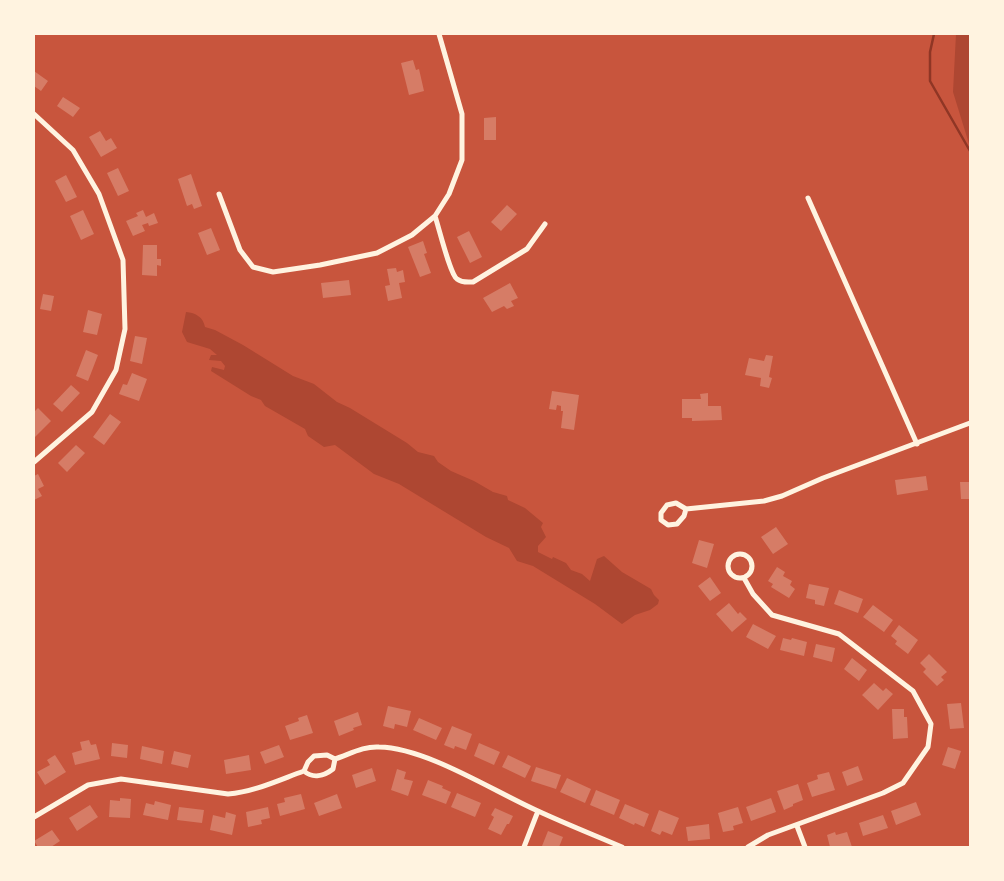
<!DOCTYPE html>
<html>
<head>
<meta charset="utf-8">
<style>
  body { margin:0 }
  #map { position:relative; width:1004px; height:881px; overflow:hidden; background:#c8553d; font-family:Lato,sans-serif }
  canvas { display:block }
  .frame { position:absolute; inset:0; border:35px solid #fff3e0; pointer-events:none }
</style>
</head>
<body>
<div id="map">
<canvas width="1004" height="881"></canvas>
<div class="frame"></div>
</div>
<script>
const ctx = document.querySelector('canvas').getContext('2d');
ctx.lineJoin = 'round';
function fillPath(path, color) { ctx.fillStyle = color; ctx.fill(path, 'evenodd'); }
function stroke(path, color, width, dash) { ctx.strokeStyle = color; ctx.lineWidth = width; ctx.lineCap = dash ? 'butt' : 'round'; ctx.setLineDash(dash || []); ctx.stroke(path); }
fillPath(new Path2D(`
  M956,34H970V147L953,92Z
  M186,312C196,313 203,317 205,327L215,330L243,345L293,376L314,384L337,402L350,408L407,443L418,452L434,456L438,462L451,471L474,481L493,492L507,496L508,500L525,508L543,523L541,527L546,537L538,546V552L552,559L553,557L566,563L571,570L582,574L590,581L597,559L604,556L622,572L651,589L654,595L659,600L658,604L650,610L635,615L622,624L595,604L533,566L517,561L509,548L486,537L399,484L374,474L335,445L324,447L308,436L305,429L265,406L261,400L251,396L211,371L212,367L224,370L225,366L221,361L209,360L211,355H217L210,349L187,342L182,332Z`), '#ae4732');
stroke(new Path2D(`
  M934,34L930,52V81L970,151`), '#8f3625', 2.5);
fillPath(new Path2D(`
  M413,60L416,70L419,69L424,91L409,95L401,63Z
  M34,71L48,81L41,91L34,86Z
  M63,97L80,108L73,117L57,106Z
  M496,117V140H484V118Z
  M100,131L106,141L111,138L117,148L101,157L89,137Z
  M118,168L129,191L118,196L107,173Z
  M191,174L202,206L194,209L192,204L187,206L178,179Z
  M66,175L77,197L66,202L55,181Z
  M507,205L517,214L501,231L491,222Z
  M83,210L94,234L81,240L70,216Z
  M143,210L146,217L154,213L158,223L149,226L148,223L142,225L145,231L133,236L126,221L138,216L136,213Z
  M211,228L220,250L207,255L198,233Z
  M469,231L482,257L470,263L457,237Z
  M423,241L427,253L424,254L431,273L420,277L408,247Z
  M143,245H157V259H161V266L157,265V276L142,275Z
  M396,268L397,272L403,270L405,282L399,283L402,298L388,301L385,286L390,285L387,269Z
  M349,280L351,295L323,298L321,283Z
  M510,283L518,298L511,301L514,306L507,309L504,306L492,312L483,298Z
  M43,294L54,296L51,311L40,309Z
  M88,310L102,314L97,335L83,332Z
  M135,336L147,338L142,364L130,361Z
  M86,350L98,355L88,381L76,376Z
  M766,355L773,356L769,377L772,378L769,388L760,386L761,378L745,375L749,358L764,361Z
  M132,373L147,379L139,401L119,394L123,384L127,385Z
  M71,385L80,393L62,412L53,404Z
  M552,391L579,395L574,430L561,428L563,411H561V406L557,405L556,410L549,409Z
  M708,393V406H721L722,420L692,421V418H682V399H701L700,394Z
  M38,408L51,421L34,438V412Z
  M110,414L121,422L104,445L93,437Z
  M76,445L85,453L67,472L58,463Z
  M38,474L44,486L38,489L42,496L34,500V476Z
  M926,476L928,490L897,495L895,480Z
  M960,482H970V499H961Z
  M776,527L788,544L773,554L761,537Z
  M699,540L714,544L707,568L692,563Z
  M777,567L785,572L783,576L792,581L790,585L795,589L789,598L771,587L773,584L768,581Z
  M710,577L721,593L710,601L698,586Z
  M809,584L829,588L824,606L815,604V600L806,598Z
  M839,590L863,599L858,613L834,604Z
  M729,603L738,614L740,612L747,619L732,632L716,614Z
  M873,605L893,620L884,632L863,617Z
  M753,624L776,636L768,649L746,637Z
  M899,625L918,640L908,654L895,644L897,641L891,636Z
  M783,638L791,640L792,638L807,642L804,656L780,650Z
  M816,644L835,648L832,662L813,657Z
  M929,654L947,672L941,677L944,680L937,686L923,672L926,669L920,663Z
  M852,658L867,670L859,681L844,669Z
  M874,683L883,691L886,688L893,694L878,710L862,695Z
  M961,703L964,728L950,729L947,704Z
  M388,706L411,711L407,727L395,724L394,729L383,726Z
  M892,709H904V717H907L908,738L893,739Z
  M358,712L362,725L353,728L354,730L339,736L334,721Z
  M307,715L313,733L290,740L285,726L299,721L298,718Z
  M419,718L442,728L436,740L413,730Z
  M452,726L472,734L466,750L455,746L454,749L444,745Z
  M89,740L91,745L96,744L100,759L75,765L72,753L82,750L80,742Z
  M112,743L128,745L127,758L111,756Z
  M479,743L500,752L494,765L474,756Z
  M279,745L284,757L265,764L260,752Z
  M142,746L164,751L162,764L140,759Z
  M948,747L961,751L955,769L942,765Z
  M174,751L191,755L188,768L171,764Z
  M55,755L66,772L45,785L37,772L50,765L47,760Z
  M249,755L251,770L226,774L224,760Z
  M508,755L531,766L525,778L502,767Z
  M858,766L863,780L847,786L842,772Z
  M536,767L561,775L556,789L531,781Z
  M372,768L376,781L356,788L352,775Z
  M397,769L406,772L404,779L413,781L408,796L391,790Z
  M829,772L835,790L812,797L807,783L818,779L817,775Z
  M567,778L591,789L585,803L560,792Z
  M428,780L443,786L442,788L451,792L446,804L422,795Z
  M798,784L803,800L793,804V806L784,810L777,791Z
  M596,790L620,800L614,815L590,805Z
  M457,793L481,803L475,817L451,807Z
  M301,794L305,809L280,816L277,804L285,802L284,798Z
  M337,794L342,808L319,816L314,803Z
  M120,798L131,799L130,818L109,817L110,800L120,801Z
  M771,798L776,812L751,821L746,807Z
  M155,801L171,805L168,820L143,815L146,803L154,805Z
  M916,802L921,815L896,825L891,811Z
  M625,804L649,814L644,827L635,823L634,825L619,818Z
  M90,805L98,817L77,831L69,818Z
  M179,807L204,810L202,823L177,820Z
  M268,807L270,818L261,820L262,824L248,827L246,812Z
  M738,807L743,823L733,826L734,830L723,832L718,813Z
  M495,808L513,816L509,824H507L501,835L488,829L494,817L491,815Z
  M659,810L679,818L672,835L662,831L660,835L651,831Z
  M226,812L236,815L232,835L210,830L213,815L225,818Z
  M883,815L888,828L863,836L859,823Z
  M709,824L710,839L688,841L686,827Z
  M52,830L60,841L51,847H38L34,841Z
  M548,831L563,837L559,847L542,846Z
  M835,832L836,835L847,832L852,847H830L827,835Z`), '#d67c66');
stroke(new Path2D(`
  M34,114L73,150L99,194L123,260L125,329L116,370L92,412L34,462
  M219,194L240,250L253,267L273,272L320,265L377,253L412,235L435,216L449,194L462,160V114L439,34
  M808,198L917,444
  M435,216C439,228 450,274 457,279C462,283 467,282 473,282L527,249L545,224
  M686,509L684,516L677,524L668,525L661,520V513L667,505L676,503L686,509L764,501L782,496L823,478L970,423
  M728 566a12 12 0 1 1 24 0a12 12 0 1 1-24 0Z
  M744,578L753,594L772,615L839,634L913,691L931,724L928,747L903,783L883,793L768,835L748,847
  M304,771L308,762L314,756L327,755L335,759
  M34,817L88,785L121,779L228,794C254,792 279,780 304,771C313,779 324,776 333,769L335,759C350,754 364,746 379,747C427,748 493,791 538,811C566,824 594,835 622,847
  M797,826L805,847
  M524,847L538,811`), '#fff3e0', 5);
</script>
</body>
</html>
